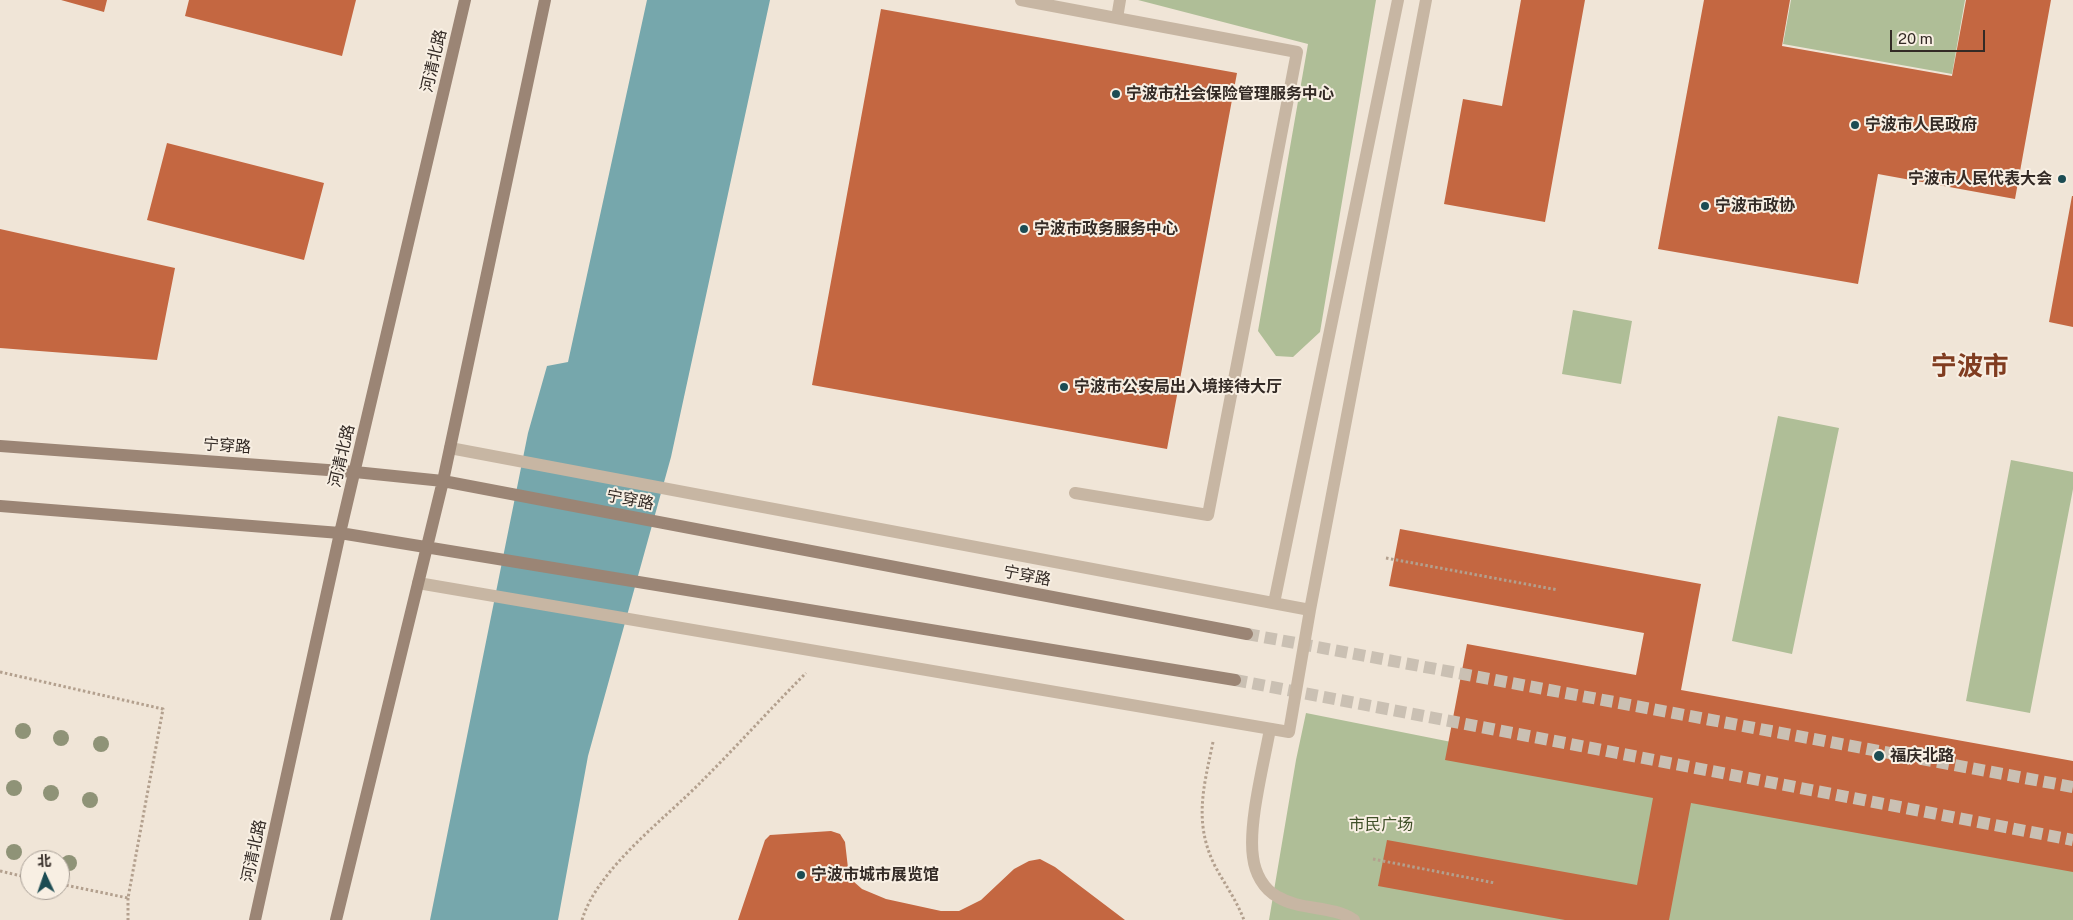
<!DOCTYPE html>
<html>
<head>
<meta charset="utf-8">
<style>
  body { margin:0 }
  #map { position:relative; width:2073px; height:920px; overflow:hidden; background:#f0e5d7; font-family:"Public Sans","Noto Sans SC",sans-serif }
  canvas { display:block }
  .north { position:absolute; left:20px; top:850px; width:50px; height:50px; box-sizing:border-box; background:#f8efe3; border:1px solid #a9a097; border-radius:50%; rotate:357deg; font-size:14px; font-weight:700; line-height:20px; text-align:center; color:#332a25 }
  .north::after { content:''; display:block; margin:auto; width:18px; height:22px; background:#1c4c53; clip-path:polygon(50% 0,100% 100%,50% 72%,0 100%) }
  .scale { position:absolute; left:1890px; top:30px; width:95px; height:22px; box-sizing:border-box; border:2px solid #332a25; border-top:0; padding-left:6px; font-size:15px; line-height:18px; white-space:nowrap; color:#332a25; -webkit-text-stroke:4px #f8efe3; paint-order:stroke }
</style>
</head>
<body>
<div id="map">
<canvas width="2073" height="920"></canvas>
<div class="north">北</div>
<div class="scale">20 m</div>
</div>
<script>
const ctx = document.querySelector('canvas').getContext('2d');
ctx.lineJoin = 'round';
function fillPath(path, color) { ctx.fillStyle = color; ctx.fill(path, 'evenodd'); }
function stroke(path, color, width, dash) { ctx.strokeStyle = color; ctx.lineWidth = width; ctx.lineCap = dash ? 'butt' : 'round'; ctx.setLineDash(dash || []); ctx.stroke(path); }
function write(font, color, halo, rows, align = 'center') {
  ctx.font = font + ' "Public Sans","Noto Sans SC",sans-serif'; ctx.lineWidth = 4; ctx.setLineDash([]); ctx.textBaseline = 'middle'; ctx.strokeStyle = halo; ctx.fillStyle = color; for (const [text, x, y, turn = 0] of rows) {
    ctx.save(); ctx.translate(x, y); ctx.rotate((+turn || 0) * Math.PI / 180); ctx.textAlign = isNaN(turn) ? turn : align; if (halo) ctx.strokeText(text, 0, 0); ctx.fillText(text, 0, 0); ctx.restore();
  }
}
fillPath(new Path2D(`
  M1376,0L1320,332L1293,357L1276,356L1258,331L1308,44L1138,0Z
  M1791,0H1965L1952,74L1783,44Z
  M1573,310L1632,321L1621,384L1562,374Z
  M1778,416L1839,428L1792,654L1732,641Z
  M2011,460L2073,472V489L2030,713L1966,701Z
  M1306,713L2073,866V920H1269L1296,760Z`), '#afbe97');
fillPath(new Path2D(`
  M647,0H770L671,457L588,756L558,920H430L528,433L547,366L568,362Z`), '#76a7ac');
fillPath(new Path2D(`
  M61,0H107L104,12Z
  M189,0H356L342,56L185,16Z
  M1521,0H1585L1545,222L1444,204L1463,99L1502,106Z
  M1704,0H1790L1782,46L1952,76L1966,0H2051L2015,199L1878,174L1858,284L1658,249Z
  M881,9L1237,73L1167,449L812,385Z
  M167,143L324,183L304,260L147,220Z
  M2072,196H2073V327L2049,322Z
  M0,229L175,268L157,360L0,348Z
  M1400,529L1701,584L1681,690L2073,761V872L1691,803L1669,920H1565L1378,886L1387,840L1637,885L1653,798L1445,760L1467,644L1636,675L1644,633L1389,586Z
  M831,831L840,834L845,842L848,868L853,881L862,889L886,899L941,911H959L981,900L1014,869L1029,861L1040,859L1055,867L1125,920H738L765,840L770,835Z`), '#c46741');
stroke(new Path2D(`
  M1247,634L2073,787
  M1235,680L2073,840`), '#cac0b3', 12, [12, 6]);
stroke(new Path2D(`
  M1386,558L1558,590
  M0,672L163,709L128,898L60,884
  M1213,742C1204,786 1193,822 1215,866C1224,883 1237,901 1244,920
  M1373,859L1495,883
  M0,871L30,878
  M128,898V920
  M582,920C597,869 666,818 703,780C738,745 771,708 806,673`), '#b3a08e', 3, [2.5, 2.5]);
stroke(new Path2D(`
  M1021,0L1297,52L1208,515L1075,493
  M1117,18L1120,0`), '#c7b6a3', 12);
stroke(new Path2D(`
  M1270,729C1264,763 1248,824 1253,857C1255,873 1263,889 1278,897C1301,911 1332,905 1354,920`), '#c7b6a3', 12);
stroke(new Path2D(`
  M418,583L1289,732L1310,610L450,448
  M1274,603L1398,0
  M1310,610L1426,0`), '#c7b6a3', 12);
stroke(new Path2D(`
  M0,446L355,472L443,481L1247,634
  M0,506L340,533L1235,680
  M255,920L340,533L465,0
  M336,920L443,481L545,0`), '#9b8575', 12);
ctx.fillStyle = '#8f9377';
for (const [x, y] of [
  [23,731],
  [61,738],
  [101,744],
  [14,788],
  [51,793],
  [90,800],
  [14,852],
  [69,863]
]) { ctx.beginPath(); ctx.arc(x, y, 8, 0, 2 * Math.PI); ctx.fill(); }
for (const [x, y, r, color] of [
  [1116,94,5,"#1c4c53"],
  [1855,125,5,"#1c4c53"],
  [2062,179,5,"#1c4c53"],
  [1705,206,5,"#1c4c53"],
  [1024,229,5,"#1c4c53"],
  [1064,387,5,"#1c4c53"],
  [1879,756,6,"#1c4c53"],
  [801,875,5,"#1c4c53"]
]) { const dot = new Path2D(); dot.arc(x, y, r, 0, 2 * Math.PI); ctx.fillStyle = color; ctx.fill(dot); stroke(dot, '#f8efe3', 2); }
write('16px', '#332a25', '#f8efe3', [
  ["河清北路",434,61,-77],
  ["宁穿路",227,446,4],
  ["河清北路",342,456,-77],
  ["宁穿路",630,500,11],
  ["宁穿路",1027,576,11],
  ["河清北路",254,851,-78]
]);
write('bold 16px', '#332a25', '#f8efe3', [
  ["宁波市社会保险管理服务中心",1126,94],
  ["宁波市人民政府",1865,125],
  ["宁波市人民代表大会",2052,179,"right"],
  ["宁波市政协",1715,206],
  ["宁波市政务服务中心",1034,229],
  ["宁波市公安局出入境接待大厅",1074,387],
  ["福庆北路",1890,756],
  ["宁波市城市展览馆",811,875]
], 'left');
write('16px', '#405029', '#f8efe3', [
  ["市民广场",1381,825]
]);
write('bold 26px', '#803c20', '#f8efe3', [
  ["宁波市",1970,367]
]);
</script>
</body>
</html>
